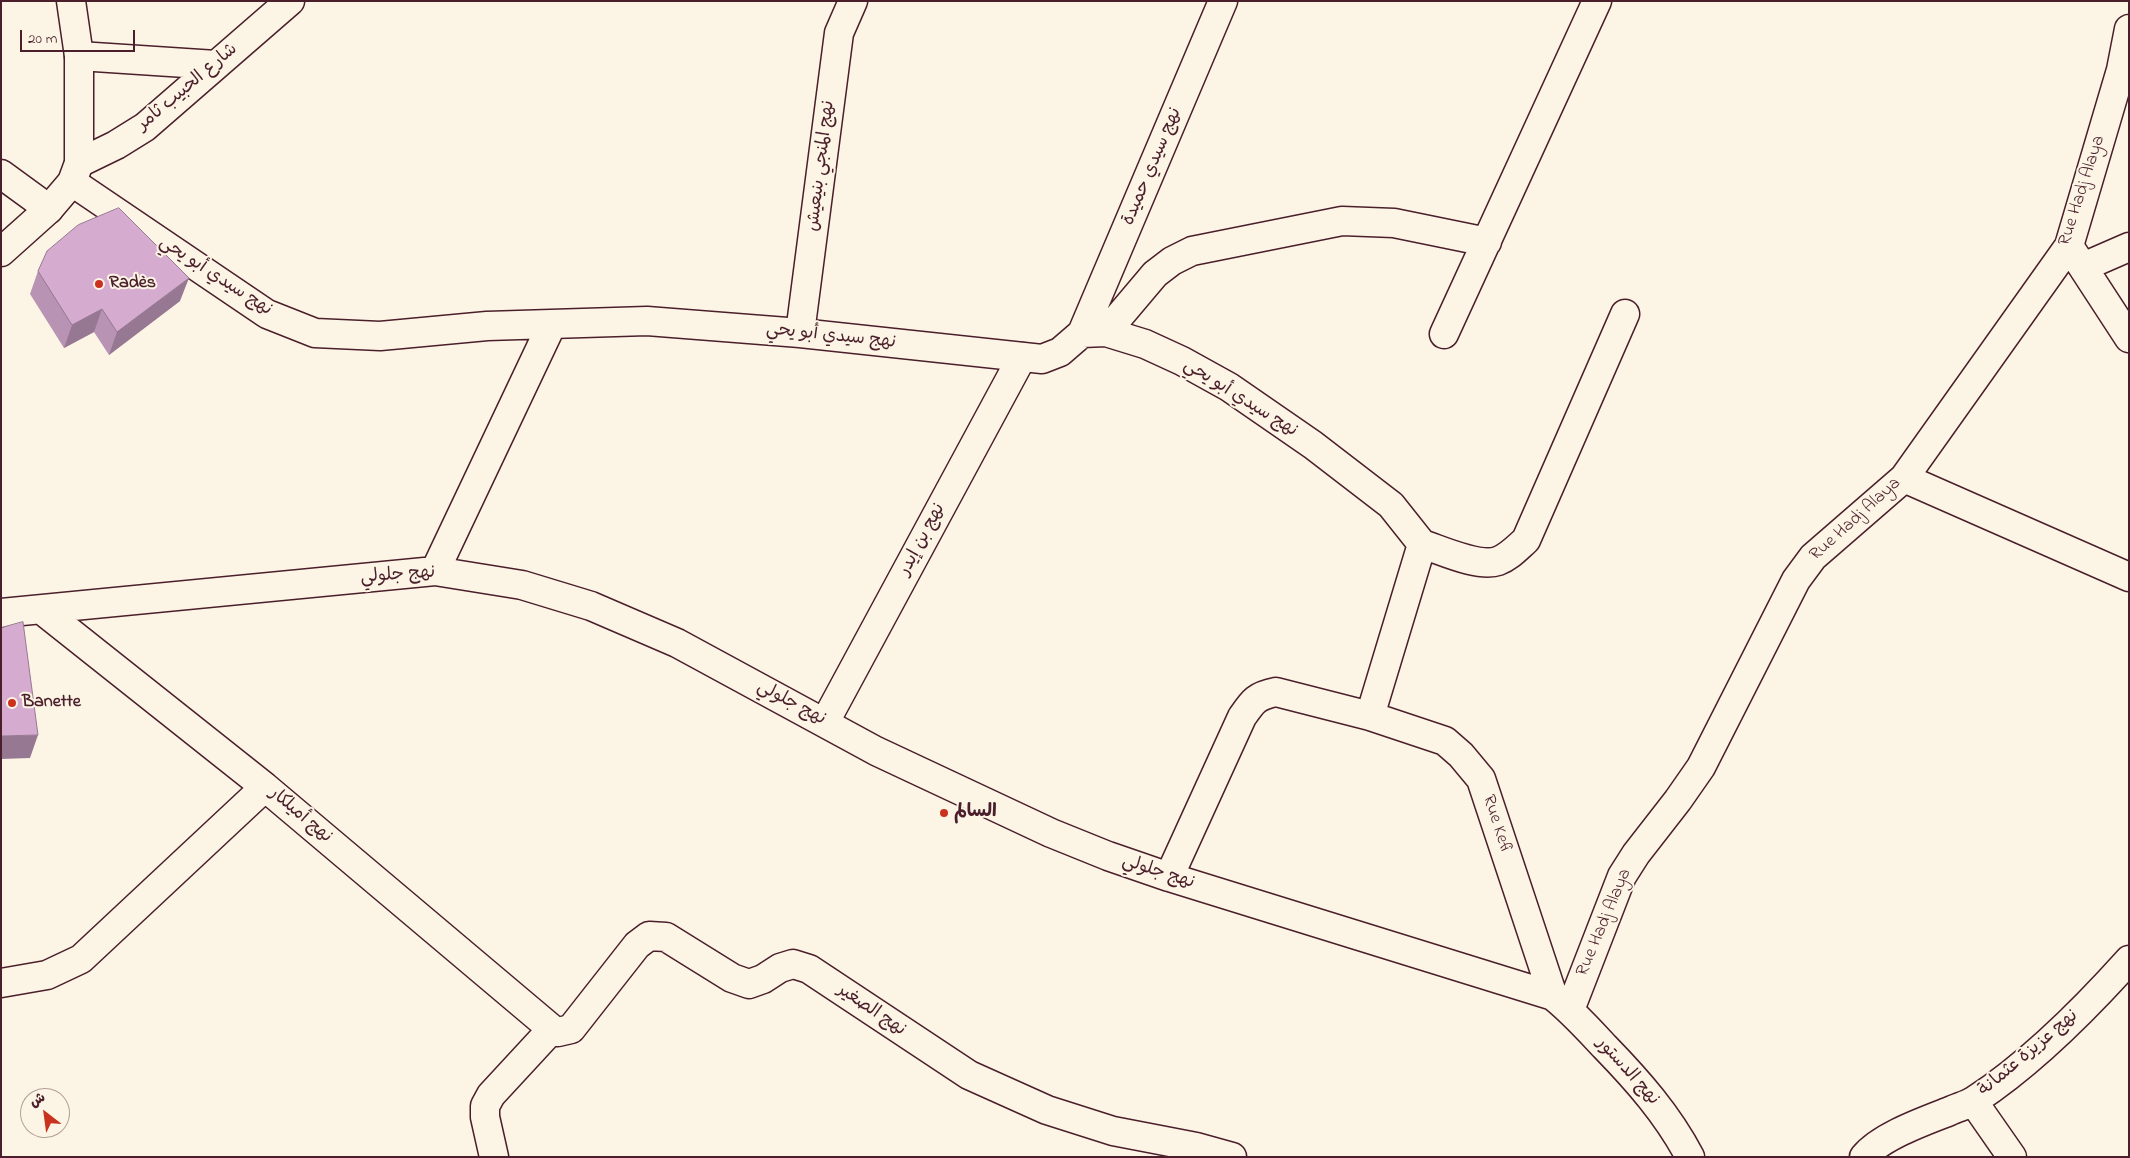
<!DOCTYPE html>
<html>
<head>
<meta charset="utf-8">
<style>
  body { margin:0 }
  #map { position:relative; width:2130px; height:1158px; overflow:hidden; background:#fcf5e5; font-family:"Indie Flower","Playpen Sans Arabic",sans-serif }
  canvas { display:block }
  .frame { position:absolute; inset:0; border:2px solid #4a1f2b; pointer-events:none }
  .north { position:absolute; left:20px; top:1088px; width:50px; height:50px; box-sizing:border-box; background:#fcf5e5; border:1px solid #b59f9b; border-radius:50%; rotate:330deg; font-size:14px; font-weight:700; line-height:20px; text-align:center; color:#4a1f2b }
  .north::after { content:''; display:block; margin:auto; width:18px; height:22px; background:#c8321e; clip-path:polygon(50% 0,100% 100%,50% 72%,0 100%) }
  .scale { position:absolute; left:20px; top:30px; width:115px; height:22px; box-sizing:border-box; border:2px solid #4a1f2b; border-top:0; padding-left:6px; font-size:15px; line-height:18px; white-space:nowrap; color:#4a1f2b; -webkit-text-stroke:4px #fcf5e5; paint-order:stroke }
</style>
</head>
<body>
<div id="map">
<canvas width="2130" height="1158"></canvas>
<div class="frame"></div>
<div class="north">ش</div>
<div class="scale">20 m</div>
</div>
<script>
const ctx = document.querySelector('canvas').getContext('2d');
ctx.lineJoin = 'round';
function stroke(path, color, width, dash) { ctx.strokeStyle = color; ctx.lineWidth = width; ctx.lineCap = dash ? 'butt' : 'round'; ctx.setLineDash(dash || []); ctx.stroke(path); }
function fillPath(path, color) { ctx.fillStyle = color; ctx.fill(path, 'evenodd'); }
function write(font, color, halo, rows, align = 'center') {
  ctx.font = font + ' "Indie Flower","Playpen Sans Arabic",sans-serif'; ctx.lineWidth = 4; ctx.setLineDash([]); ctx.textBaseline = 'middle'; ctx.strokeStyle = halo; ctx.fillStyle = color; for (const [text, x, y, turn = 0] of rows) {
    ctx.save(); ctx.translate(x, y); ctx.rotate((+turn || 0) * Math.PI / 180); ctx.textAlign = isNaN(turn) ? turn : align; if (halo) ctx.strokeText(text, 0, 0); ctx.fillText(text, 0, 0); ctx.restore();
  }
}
const pedestrian = new Path2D(`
  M825,722L1022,357`);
const minor = new Path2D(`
  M79,56L216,65
  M79,163L116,145L145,127L290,1
  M1,174L49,209
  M72,182L267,314L315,333L380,336L487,326L647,321L800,333L1042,359L1060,352L1082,333L1106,332L1145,344L1182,361L1229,387L1313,445L1391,505L1422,544L1370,716
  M2069,246L2129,338
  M2083,267L2129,247
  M1106,332L1155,274L1172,261L1192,251L1342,221L1394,223L1487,242
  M800,333L839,33L853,1
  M1082,333L1223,1
  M1444,334L1597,1
  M1904,478L2129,577
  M1422,544C1441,550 1479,568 1498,561C1509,557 1517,548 1526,540L1625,314
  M435,571L552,324
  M42,610L265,787L552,1029L558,1032L571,1029L637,945L649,936L666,937L732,978L749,984L763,979L780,968L793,964L809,969L969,1075L1047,1110L1113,1131L1196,1147L1232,1157
  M1,613L435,571L522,585L591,606L677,643L876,751L1051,833L1108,856L1169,877L1553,996C1572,1011 1588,1029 1605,1047C1638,1081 1668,1115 1690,1157
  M1169,877L1242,717C1253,701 1256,696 1276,692L1370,716L1445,741L1461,755L1481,779L1553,996
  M1,983L47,975L81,959L265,787
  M1570,1010L1622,876L1636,854L1678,800L1701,767L1796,580L1813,557L1904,478L2069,246L2121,70L2129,29
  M1973,1101L2012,1157
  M494,1157L485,1117V1106L491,1095L552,1029
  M1864,1157C1881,1136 1925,1121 1950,1111C1958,1107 1968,1105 1975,1100C2030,1064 2085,1009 2129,960`);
const tertiary = new Path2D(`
  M1,252L49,209L72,182L79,163V56L71,1`);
stroke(pedestrian, '#4a1f2b', 31);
stroke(minor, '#4a1f2b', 31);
stroke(tertiary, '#4a1f2b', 31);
stroke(pedestrian, '#fcf5e5', 28);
stroke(minor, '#fcf5e5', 28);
stroke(tertiary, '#fcf5e5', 28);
fillPath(new Path2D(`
  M38,271L180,301L109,355L94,332L64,348L30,294Z`), '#b893b3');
fillPath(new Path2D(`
  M189,278L180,301L109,355L117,332Z
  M102,309L94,332L64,348L72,325Z
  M38,735L30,758L1,759V736Z`), '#967892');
const building = new Path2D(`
  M119,208L189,278L117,332L102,309L72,325L38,271L47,251L78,225Z
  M23,622L38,735L1,736V628Z`);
fillPath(building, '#d6abd0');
stroke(building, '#967892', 1);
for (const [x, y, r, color] of [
  [99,284,5,"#c8321e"],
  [12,703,5,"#c8321e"],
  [944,813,5,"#c8321e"]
]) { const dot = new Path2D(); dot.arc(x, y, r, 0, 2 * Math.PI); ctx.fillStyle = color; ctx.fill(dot); stroke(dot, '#fcf5e5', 2); }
write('18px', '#4a1f2b', '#fcf5e5', [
  ["شارع الحبيب ثامر",188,88,-40],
  ["نهج المنجي بنيعيش",822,166,-83],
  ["نهج سيدي حميدة",1153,167,-67],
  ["Rue Hadj Alaya",2083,191,-72],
  ["نهج سيدي أبو يحي",215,277,33],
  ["نهج سيدي أبو يحي",831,337,6],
  ["نهج سيدي أبو يحي",1240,399,32],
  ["Rue Hadj Alaya",1856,520,-42],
  ["نهج بن إيدر",923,540,-62],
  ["نهج جلولي",398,576,-4],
  ["نهج جلولي",791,704,28],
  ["نهج أميلكار",300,816,40],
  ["Rue Kefi",1496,825,72],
  ["نهج جلولي",1158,873,18],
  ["Rue Hadj Alaya",1605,923,-67],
  ["نهج الصغير",871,1011,34],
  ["نهج عزيزة عثمانة",2029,1054,-40],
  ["نهج الدستور",1627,1072,48]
]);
write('bold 18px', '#4a1f2b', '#fcf5e5', [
  ["Radès",109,284],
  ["Banette",22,703],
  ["السالم",954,813]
], 'left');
</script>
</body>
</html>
